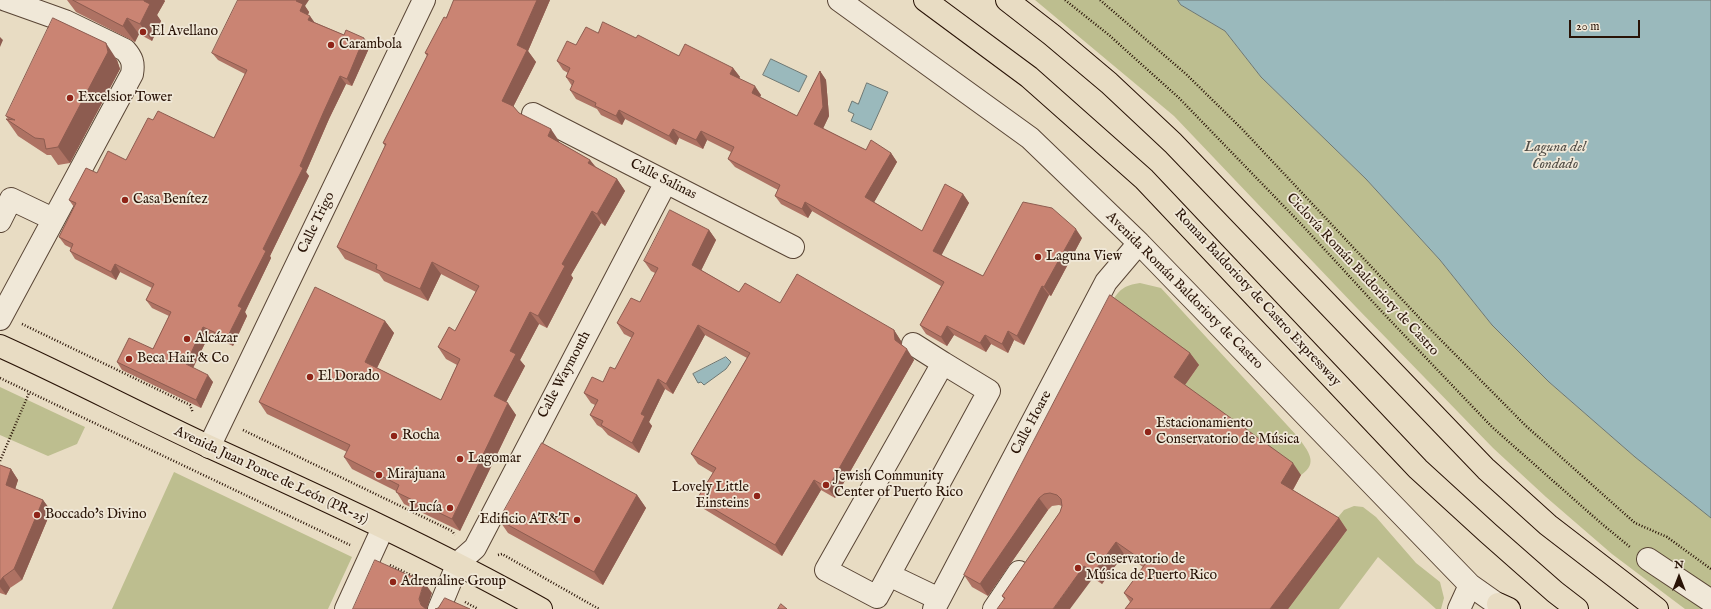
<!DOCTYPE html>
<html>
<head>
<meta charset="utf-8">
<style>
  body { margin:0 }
  #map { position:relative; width:1711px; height:609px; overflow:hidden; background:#e8dcc3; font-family:"IM FELL English",serif }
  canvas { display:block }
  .north { position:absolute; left:1659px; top:557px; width:40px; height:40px; -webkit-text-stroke:3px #f0e8d8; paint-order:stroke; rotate:0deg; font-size:11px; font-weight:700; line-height:16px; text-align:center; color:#291306 }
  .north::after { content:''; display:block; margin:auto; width:14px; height:18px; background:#291306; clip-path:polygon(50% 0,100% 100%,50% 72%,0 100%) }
  .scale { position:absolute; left:1569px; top:20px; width:71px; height:18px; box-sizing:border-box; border:2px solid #291306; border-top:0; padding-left:5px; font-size:12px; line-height:14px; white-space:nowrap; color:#291306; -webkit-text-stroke:3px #f0e8d8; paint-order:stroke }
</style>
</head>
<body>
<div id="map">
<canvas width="1711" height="609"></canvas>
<div class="north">N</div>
<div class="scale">20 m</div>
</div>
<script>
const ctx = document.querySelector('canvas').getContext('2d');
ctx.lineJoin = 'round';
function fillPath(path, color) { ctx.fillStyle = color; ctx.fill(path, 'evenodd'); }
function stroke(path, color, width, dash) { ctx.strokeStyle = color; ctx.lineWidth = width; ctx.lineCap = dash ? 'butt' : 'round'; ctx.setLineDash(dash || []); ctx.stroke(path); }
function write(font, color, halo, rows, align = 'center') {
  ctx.font = font + ' "IM FELL English",serif'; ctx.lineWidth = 3.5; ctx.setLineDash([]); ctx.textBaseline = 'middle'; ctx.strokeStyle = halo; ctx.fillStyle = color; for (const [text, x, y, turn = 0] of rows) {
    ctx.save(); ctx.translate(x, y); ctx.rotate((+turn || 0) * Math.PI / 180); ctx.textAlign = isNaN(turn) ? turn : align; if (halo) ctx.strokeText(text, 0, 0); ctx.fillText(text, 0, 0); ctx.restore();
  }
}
fillPath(new Path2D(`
  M1035,0H1178L1181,5L1225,31L1261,77L1366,179L1440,260L1492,325L1549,382L1635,457L1711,518V609H1685L1612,554L1546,497L1493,448L1356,307L1174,116Z
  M1140,283L1161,288L1298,437C1308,451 1319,463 1301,475L1182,389L1199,365L1111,303C1119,290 1124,285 1140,283Z
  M0,387L85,427L77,444L48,456L0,435Z
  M174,472L352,557L328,609H112Z
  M1354,506L1363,507L1376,517L1416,563L1440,582L1444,598L1441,609H1436L1378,557L1339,609H1255L1344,534L1347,530L1334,522L1344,510Z`), '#bdbe8f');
const water = new Path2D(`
  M1178,0H1711V518L1635,457L1549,382L1492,325L1440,260L1366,179L1261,77L1225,31L1181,5Z
  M771,59L807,76L799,92L763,75Z
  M867,83L888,92L871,130L851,121L854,114L848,111L852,101L858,104Z
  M726,357L731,362L726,369L704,385L701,382L698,383L693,374Z`);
fillPath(water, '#9ab9bc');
stroke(water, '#6d7773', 1);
const minor = new Path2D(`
  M839,0L1030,138L1139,243L1470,585L1504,609
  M533,114L793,247
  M0,221L11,199L53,219
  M0,319L132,74C134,63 132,58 125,50L65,21L6,0
  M913,344L943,363
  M943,363L989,391L877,597L826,570Z
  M209,447L424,0
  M1648,559L1711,601
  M889,575L939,599
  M346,609L383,528
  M439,609L458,563L475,548L666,182
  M934,609L1106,282L1139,243
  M994,609L1019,572
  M1459,609L1470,585`);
const major = new Path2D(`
  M0,346C71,378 139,414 210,447C322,498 434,549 541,609`);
const highway = new Path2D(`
  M925,0L1029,77L1144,179L1418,469L1488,533L1555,592L1577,609
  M1007,0L1052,35L1109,83L1173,143L1486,469L1548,525L1657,609
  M1498,604L1509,609`);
stroke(minor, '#594535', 24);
stroke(major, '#291306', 24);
stroke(highway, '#291306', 24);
stroke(new Path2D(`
  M1065,0L1109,35L1179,98L1303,226L1385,315L1492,427L1602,524L1630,547
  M1100,0L1186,74L1242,129L1426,325L1526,426L1635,523L1667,537L1711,569
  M22,324L190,405L193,413
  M0,378L350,545
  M243,430L452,531L455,535
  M0,461L29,393
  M498,555L502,554L599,609
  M390,565L423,581
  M465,602L478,609`), '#291306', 2.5, [1, 2]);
stroke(minor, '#f0e8d8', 22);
stroke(major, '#e8dcc3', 22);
stroke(highway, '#e8dcc3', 22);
fillPath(new Path2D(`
  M67,0H164L165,1L157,15L161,21L152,41L139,34L135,42L76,12Z
  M454,0H550L528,51L536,62L513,107L519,113L559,141V142L590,160L596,167L617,179L625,191L605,226L601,223L571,275L573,278L547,328L539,324L520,360L525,366L506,402L516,415L460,531L404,504L396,491L352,469L344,457L347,452L267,414L259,402L385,321L394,333L377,368L441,400L457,365L446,359L438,347L455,331L476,292L441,274L428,301L384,281L379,274L345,259L337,247L385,146L383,143L427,56L425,53L446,18Z
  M305,6L309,12L308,15L314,22L370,46L352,86L346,84L329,119L306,172L309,176L270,256L271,258L245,312L247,316L233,346L209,335L193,368L213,382L201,408L122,370L117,362L153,349L169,316L152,308L146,300L152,288L120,272L116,280L75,259L70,251L71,248L65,245L59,237L74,207L69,200L97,173L126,160L153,120L214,138L245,74L218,60L212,53Z
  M598,33L636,38L679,56L733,68L740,77L739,78L761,95L760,97L797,116L820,71L826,80L829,116L823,128L866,150L891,153L897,162L874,202L922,231L963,194L969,203L941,255L983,276L1082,238L1051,296L1049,295L1024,345L1014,340L1008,353L991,344L986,352L954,335L947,346L926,334L920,325L941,286L812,211L808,218L781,204L775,196L778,190L735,167L728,159L731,152L707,140L703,149L679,138L676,145L625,119L622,125L601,115L597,109L576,99L570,90L572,86L566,77L568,73L563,70L557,61L576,45Z
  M117,60L120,69L70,163L58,165L51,155H47L18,136L6,119H8L6,116Z
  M709,230L716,240L701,270L739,292L780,303L894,330L901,341L902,345L914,360L835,498L821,490L782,556L704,509L697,499L713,473L698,464L691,454L747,358L705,335L673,394L665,389L649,422L652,426L639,453L608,435L602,428L597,425L590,415L595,405L591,403L584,393L603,382L615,369L632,338L624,334L617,323L640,302L655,273L651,271L644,261Z
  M1110,295L1190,353L1199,365L1185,385L1301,475L1293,490L1339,518L1347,530L1288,609H1125L1130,602L1124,593L1143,567L1124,554L1102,584L1093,578L1004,599L1002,596L1060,512L1062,506L1059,505L1052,506L1048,510L988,596L972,587L964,575Z
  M0,465L11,469L18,480L15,489L43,500L51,511L22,580L10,588L6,595L0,593Z
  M637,495L646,508L603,585L508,533L499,520Z`), '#ae7263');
fillPath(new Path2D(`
  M144,0H164L165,1L157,15L161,21L152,41L140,24Z
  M297,0H309L305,6L309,12L306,19L300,11L296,1Z
  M537,0H550L528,51L536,62L510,113L502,101L517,45Z
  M310,16L315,23L308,20Z
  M127,18L139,34L135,42L123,26Z
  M0,37L3,40L0,47Z
  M364,38L370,46L352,86L347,79Z
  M106,43L117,60L120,69L70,163L58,147Z
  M733,68L740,77L736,83L730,74Z
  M820,71L826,80L829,116L821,133L814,124Z
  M340,76L346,84L329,119L306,172L309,176L270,256L271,258L245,312L247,316L233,346L227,338L238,306L300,166L324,111Z
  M755,86L761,95L758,102L752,93Z
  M619,110L625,119L622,125L616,116Z
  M551,129L559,141L556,148L548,136Z
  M673,129L679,138L676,145L669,136Z
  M701,131L707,140L703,149L696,140Z
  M891,153L897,162L872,206L865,197Z
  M590,160L599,172L588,163Z
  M617,179L625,191L605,226L597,214Z
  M963,194L969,203L939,260L933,251Z
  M805,202L812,211L808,218L802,209Z
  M592,211L601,223L571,275L573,278L547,328L538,316L562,264Z
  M1076,229L1082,238L1051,296L1044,287Z
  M709,230L716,240L699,275L692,265Z
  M432,262L441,274L428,301L420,289Z
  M115,264L120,272L116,280L111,272Z
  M1042,286L1049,295L1024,345L1017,336Z
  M530,312L539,324L520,360L525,366L503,408L494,396L510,351Z
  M385,321L394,333L374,374L365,362Z
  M698,325L705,335L673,394L666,384Z
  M947,326L954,335L947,346L941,337Z
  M203,327L209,335L191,372L186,364Z
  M894,330L901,341L902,350L895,340Z
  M1008,331L1014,340L1008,353L1002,344Z
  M985,335L991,344L986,352L980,343Z
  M907,349L914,360L835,498L828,488Z
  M1190,353L1199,365L1182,389L1174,377Z
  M208,375L213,382L201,408L196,400Z
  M658,379L665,389L649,422L652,426L639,453L632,443L641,414Z
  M508,403L516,415L460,531L452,519Z
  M1293,463L1301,475L1290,495L1281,483Z
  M11,469L18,480L13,496L6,485Z
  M814,480L821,490L782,556L775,545Z
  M637,495L646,508L603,585L594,572Z
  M1039,498L1048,510L988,596L980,584Z
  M43,500L51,511L22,580L14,569Z
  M1339,518L1347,530L1288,609H1270Z
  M1116,542L1124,554L1102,584L1094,572Z
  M1084,566L1093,578L1070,609H1053Z
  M3,577L10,588L6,595L0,587V581Z
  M424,582L432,593L427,609H424L421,605L419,599Z`), '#8d5c50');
const building = new Path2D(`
  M73,0H144V1L150,4L140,24L127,18L123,26Z
  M238,0H297L296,1L303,4L300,11L310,16L308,20L344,35L346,30L364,38L347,79L340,76L324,111L300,166L303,168L263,249L266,251L238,306L242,308L227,338L203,327L186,364L208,375L196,400L117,362L129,338L153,349L171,312L146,300L154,284L115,264L111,272L70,251L73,244L59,237L76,203L69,200L86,168L97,173L108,151L126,160L148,118L153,120L158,111L214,138L247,70L212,53Z
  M454,0H537L517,45L527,50L502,101L513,106L519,113L551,129L548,136L590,160L588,163L617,179L597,214L592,211L562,264L565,266L538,316L530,312L510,351L516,354L494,396L508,403L452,519L396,492L399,485L344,457L350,445L259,402L315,287L385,321L365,362L441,400L460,359L438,347L449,327L455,331L479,286L432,262L420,289L376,269L377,265L337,247L386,144L383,143L428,54L425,53L444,17L446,18Z
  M53,18L106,43L108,52L58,147L46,149L44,139L35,138L6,119L15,120L6,116Z
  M603,22L636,38L638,35L679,56L685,44L733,68L730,74L755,86L752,93L797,116L820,71L823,107L814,124L866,150L871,140L891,153L865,197L922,231L945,184L963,194L933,251L983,276L1023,202L1052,208L1076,229L1044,287L1042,286L1017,336L1008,331L1002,344L985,335L980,343L947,326L941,337L920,325L944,282L805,202L802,209L775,196L780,185L728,159L734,147L701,131L696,140L673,129L669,136L619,110L616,116L595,106L596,103L570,90L574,81L566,77L570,68L557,61L567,41L576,45L586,27L598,33Z
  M670,210L709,230L692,265L739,292L745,283L780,303L797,274L894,330L895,340L907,349L828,488L814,480L775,545L697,499L716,468L691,454L750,353L698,325L666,384L658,379L641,414L645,416L632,443L601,425L603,421L590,415L598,400L584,393L592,377L603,382L610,367L615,369L634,333L617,323L631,298L640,302L658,268L644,261Z
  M1110,295L1190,353L1174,377L1293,463L1281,483L1339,518L1270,609H1125L1133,599L1124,593L1146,563L1116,542L1094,572L1084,566L1053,609H997L1005,598L1002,596L1060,512L1062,506L1061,499L1057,495L1050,493L1044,494L1039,498L980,584L964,575Z
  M542,443L637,495L594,572L499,520Z
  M0,465L11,469L6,485L43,500L14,569L3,577L0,581Z
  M375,560L424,582L419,599L421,605L426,609H353Z
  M445,598L470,609H435L438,608Z
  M781,604L787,609H778Z`);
fillPath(building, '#ca8473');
stroke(building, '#8d5c50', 1);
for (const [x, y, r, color] of [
  [143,32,4,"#8f2418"],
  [331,45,4,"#8f2418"],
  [70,98,4,"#8f2418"],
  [125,200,4,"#8f2418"],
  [1038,257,4,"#8f2418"],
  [187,339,4,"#8f2418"],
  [129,359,4,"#8f2418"],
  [310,377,4,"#8f2418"],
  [1148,432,4,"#8f2418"],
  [394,436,4,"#8f2418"],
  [460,459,4,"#8f2418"],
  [379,475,4,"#8f2418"],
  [826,485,4,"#8f2418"],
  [757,496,4,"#8f2418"],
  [450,508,4,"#8f2418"],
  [37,515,4,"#8f2418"],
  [577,520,4,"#8f2418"],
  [1078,568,4,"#8f2418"],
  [393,582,4,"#8f2418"]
]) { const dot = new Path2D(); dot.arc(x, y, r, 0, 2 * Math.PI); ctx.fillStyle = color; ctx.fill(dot); stroke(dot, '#f0e8d8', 1.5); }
write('14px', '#291306', '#f0e8d8', [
  ["El Avellano",151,32],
  ["Carambola",339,45],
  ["Excelsior Tower",78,98],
  ["Casa Benítez",133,200],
  ["Laguna View",1046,257],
  ["Alcázar",195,339],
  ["Beca Hair & Co",137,359],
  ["El Dorado",318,377],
  ["Estacionamiento",1156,424],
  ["Conservatorio de Música",1156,440],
  ["Rocha",402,436],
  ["Lagomar",468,459],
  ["Mirajuana",387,475],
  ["Jewish Community",834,477],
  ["Center of Puerto Rico",834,493],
  ["Lovely Little",749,488,"right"],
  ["Einsteins",749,504,"right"],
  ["Lucía",442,508,"right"],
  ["Boccado's Divino",45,515],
  ["Edificio AT&T",569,520,"right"],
  ["Conservatorio de",1086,560],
  ["Música de Puerto Rico",1086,576],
  ["Adrenaline Group",401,582]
], 'left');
write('14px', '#291306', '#f0e8d8', [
  ["Calle Salinas",663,180,27],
  ["Calle Trigo",317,223,-64],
  ["Ciclovía Román Baldorioty de Castro",1362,275,47],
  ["Avenida Román Baldorioty de Castro",1184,291,45],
  ["Roman Baldorioty de Castro Expressway",1257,298,47],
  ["Calle Waymouth",565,375,-62],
  ["Calle Hoare",1032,423,-62],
  ["Avenida Juan Ponce de León (PR-25)",271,476,25]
]);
write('italic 15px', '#514d46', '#f0e8d8', [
  ["Laguna del",1555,148],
  ["Condado",1555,165]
]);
</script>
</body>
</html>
